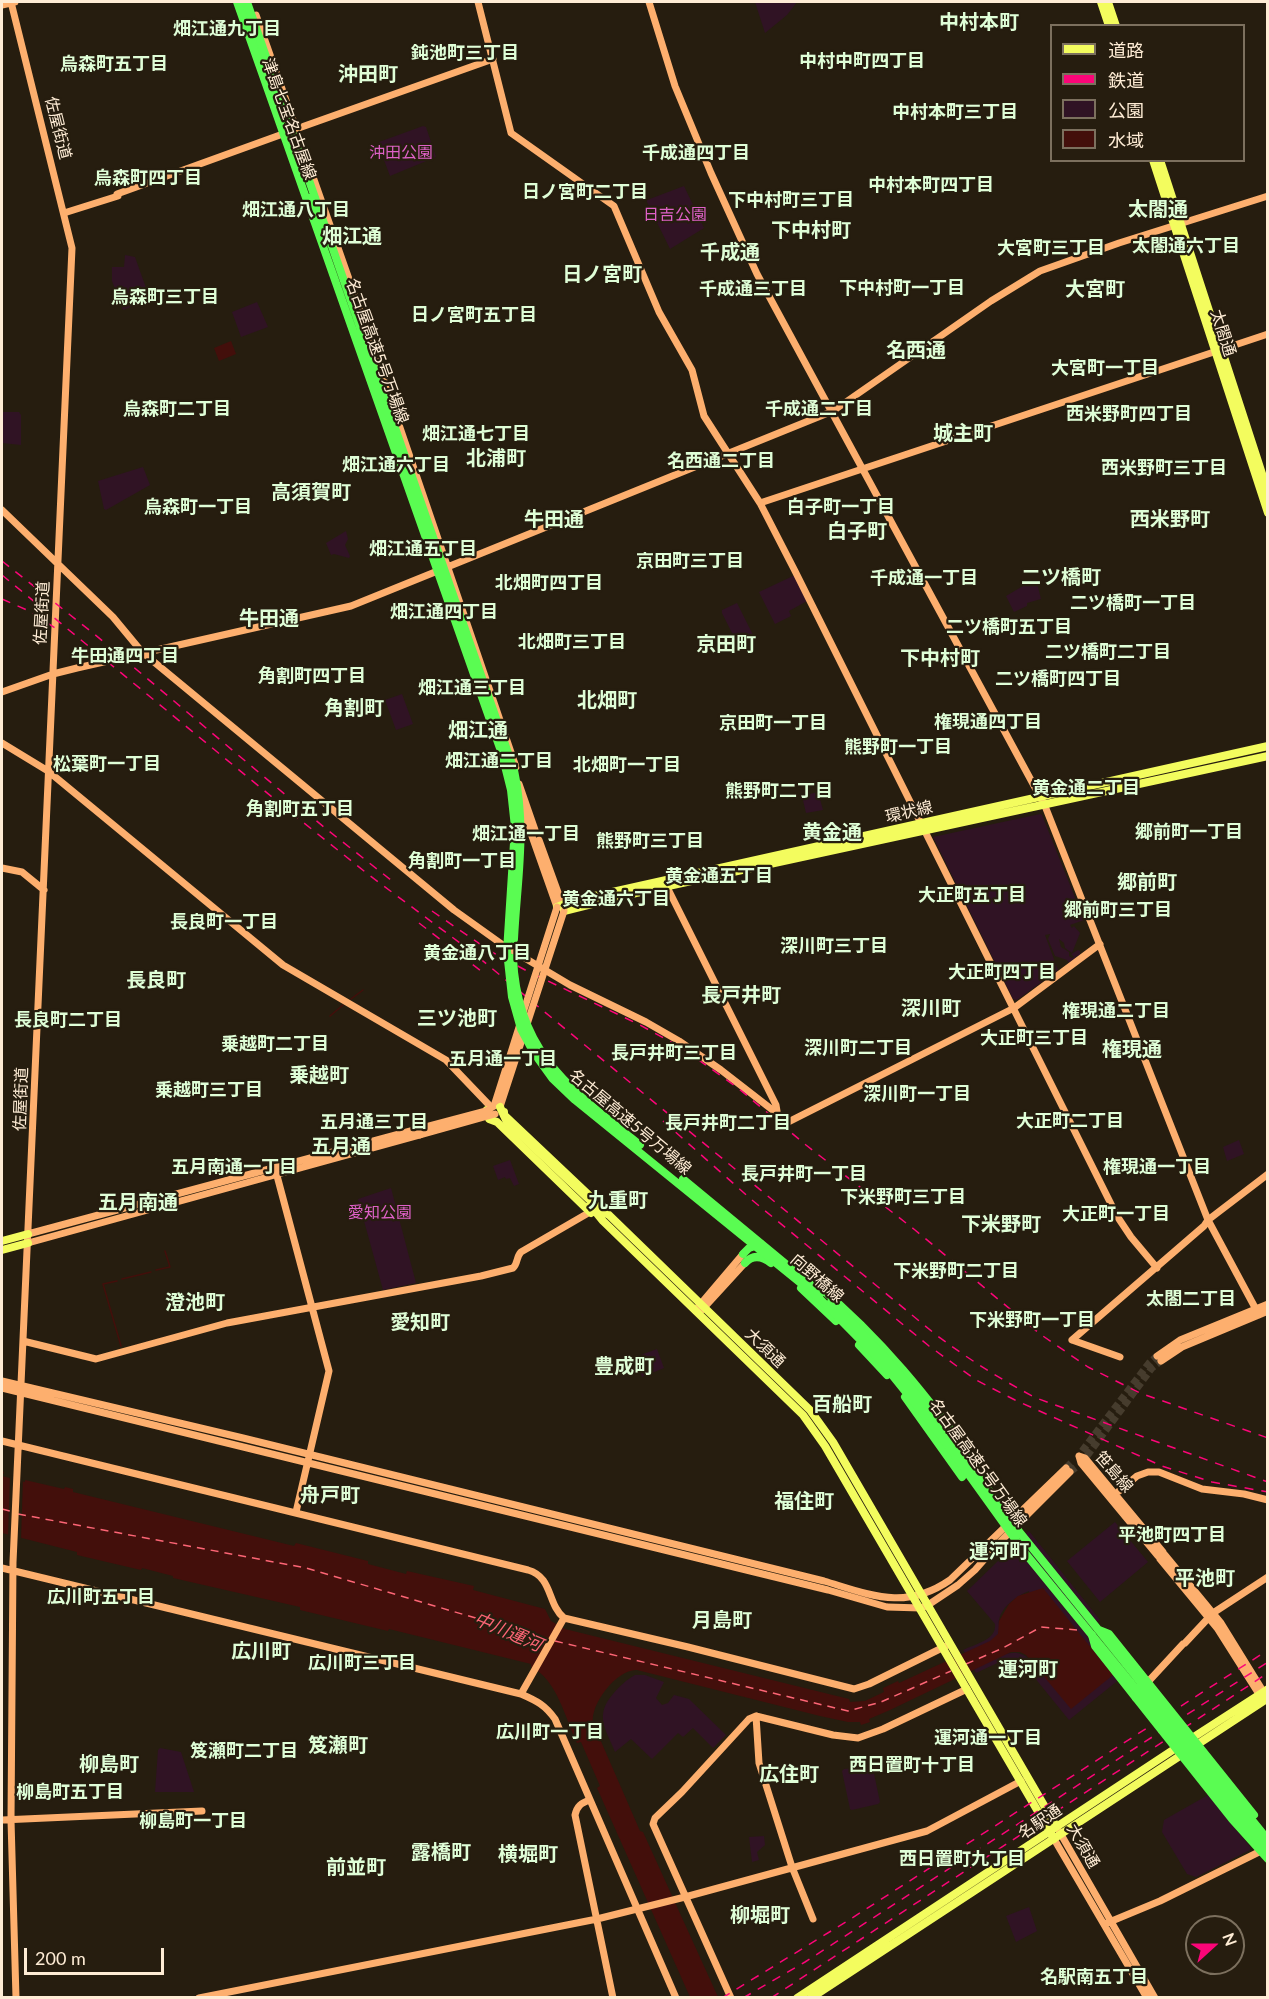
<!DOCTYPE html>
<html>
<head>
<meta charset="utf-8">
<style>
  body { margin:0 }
  #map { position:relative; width:1269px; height:1999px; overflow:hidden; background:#261d0f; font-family:Lato,"Noto Sans JP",sans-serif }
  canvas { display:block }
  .frame { position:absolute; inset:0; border:3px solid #feecd5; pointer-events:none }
  .legend { position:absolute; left:1050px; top:24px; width:195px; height:138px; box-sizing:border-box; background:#261d0f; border:2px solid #7c705e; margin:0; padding:8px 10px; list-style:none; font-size:18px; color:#feecd5 }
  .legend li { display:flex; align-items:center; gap:12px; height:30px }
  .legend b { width:30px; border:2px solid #7c705e }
  .north { position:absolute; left:1185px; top:1915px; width:60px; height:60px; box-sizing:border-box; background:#261d0f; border:2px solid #7c705e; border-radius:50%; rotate:69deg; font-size:16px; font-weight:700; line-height:24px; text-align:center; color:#feecd5 }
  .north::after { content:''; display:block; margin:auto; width:21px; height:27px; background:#fb0578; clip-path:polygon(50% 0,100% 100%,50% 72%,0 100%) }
  .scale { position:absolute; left:24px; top:1948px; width:140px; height:27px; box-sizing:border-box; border:3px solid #feecd5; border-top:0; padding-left:8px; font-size:18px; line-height:21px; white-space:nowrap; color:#feecd5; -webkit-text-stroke:4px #261d0f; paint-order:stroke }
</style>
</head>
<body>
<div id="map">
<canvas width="1269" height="1999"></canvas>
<div class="frame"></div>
<ul class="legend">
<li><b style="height:8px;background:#f3fc5e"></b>道路</li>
<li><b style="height:8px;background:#fb0578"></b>鉄道</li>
<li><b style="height:16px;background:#301324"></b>公園</li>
<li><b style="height:16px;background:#430f0b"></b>水域</li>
</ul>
<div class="north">N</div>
<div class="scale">200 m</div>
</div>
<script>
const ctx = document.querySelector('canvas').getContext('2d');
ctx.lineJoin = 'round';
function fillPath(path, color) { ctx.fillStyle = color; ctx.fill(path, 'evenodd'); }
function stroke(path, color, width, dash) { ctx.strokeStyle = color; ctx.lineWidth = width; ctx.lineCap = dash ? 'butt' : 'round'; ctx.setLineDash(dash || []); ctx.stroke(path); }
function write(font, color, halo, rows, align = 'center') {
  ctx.font = font + ' Lato,"Noto Sans JP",sans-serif'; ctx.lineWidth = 4.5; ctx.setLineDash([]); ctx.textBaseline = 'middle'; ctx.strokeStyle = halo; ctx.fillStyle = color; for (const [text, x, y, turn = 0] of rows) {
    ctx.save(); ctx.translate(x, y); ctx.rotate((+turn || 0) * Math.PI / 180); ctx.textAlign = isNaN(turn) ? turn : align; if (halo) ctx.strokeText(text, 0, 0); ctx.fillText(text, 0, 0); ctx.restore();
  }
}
fillPath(new Path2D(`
  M755,2H797L787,15L765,33Z
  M423,126L426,127L436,157L390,176L378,144L379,142Z
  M684,186L704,228L670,249L647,202V200Z
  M125,255L135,257L150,299L123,310L112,281V267H124Z
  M257,302L268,327L241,337L232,312Z
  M2,412H19L21,415V445L2,443Z
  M143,467L150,485L106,510L104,509L98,481Z
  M346,531L348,539L345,545L350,556L349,558L334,554L331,555L326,543Z
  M793,576H795L807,601L789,611L791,616L775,624L759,592Z
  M1037,583L1041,599L1027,603V606L1014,612L1006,596L1023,586Z
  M737,603L753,635L737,643L722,613V610Z
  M402,694L413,724L396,730L385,700Z
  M818,792L823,810L806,813L802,796Z
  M1040,814L1042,815L1084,920L1070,925L1072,928L1074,926L1080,933L1072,953L1065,948L1064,943L1059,939L1061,947L1069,952V956L1072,958L1074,957L1071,954L1078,950L1080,951V955L1075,957V959L1069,963L1067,960L1055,956L1048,939L1050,934L1045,935L1058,970L1017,1000L1013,999L933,837Z
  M1239,1140L1244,1154L1227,1161L1223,1147Z
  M510,1160L519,1184L514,1186L510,1178L506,1179L505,1177L498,1180L493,1166Z
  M391,1188L416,1283L383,1290L358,1199Z
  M657,1349L664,1368L642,1377L635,1357Z
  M1115,1522L1148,1562L1100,1602L1067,1561Z
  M1029,1531L1100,1620L1086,1632L1121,1678L1069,1720L1021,1661L1008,1658L976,1673L974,1669C992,1660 1014,1643 1030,1660L1029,1591C1017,1596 1002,1606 999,1620C998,1625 1001,1629 998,1634C994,1644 974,1649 965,1653L963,1650C975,1644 997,1640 995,1624L967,1591Z
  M635,1675H645L664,1682L656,1698L662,1705L668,1703L674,1695L689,1699L726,1735L713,1748L693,1728L683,1737L678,1733L652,1759L631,1739L615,1752C606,1729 594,1716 613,1694C620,1686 626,1680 635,1675Z
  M160,1748L181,1752L194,1792H155L158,1750Z
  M870,1766L873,1769L880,1802L878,1804L852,1810L850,1809L842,1771L844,1769Z
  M1208,1795L1251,1848L1250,1850L1196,1877L1187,1874L1162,1832L1164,1820Z
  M764,1836L765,1845L757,1852L759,1860L752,1862L749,1837Z
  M1029,1907L1037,1931L1016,1942L1006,1916Z`), '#301324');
fillPath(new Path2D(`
  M231,341L236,354L219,361L214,348Z
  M2,1471L4,1472L2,1476L25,1482V1480L64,1489L65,1487L73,1489V1492L294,1546L296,1543L368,1561V1564L406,1574L407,1571L474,1586L473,1590L545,1609L551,1621L565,1629L849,1699L850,1702L865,1701L884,1692L883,1688L898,1681L899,1683L990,1641L998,1634L999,1621L1009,1604L1018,1596L1043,1588L1113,1675L1071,1709L1026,1655L1020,1652H1011L890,1710L869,1719L870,1722L861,1725L860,1722H848L820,1716L637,1670C617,1669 590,1704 593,1723L640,1831L643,1832L718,1997H690L597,1788L600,1786L581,1742L577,1743C565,1718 557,1679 531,1667V1664L389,1629L388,1631L300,1610V1607L173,1578V1576L142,1568L141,1570L77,1555V1552L2,1533Z`), '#430f0b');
fillPath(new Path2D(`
  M10,1475L23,1478L21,1540L8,1537Z`), '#261d0f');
stroke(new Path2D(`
  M351,999L363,990
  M330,1016L343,1005
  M156,1270L170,1267L165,1251
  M122,1279L151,1272
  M117,1281L103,1284L121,1346`), '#430f0b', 1.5);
stroke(new Path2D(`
  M2,1509L14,1512
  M18,1514L306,1568L550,1640
  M555,1641L848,1711L881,1702L951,1671
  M966,1664L1003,1648L1041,1627L1077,1630`), '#fc6575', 1.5, [8, 6]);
stroke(new Path2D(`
  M1082,1451L1149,1363L1157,1356
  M1087,1456L1152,1368L1161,1361
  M1066,1468L1073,1461
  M1070,1472L1078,1466`), '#463c2d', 7, [7, 3.5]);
stroke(new Path2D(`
  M11,2L72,248L13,1562L11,1820L16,1998
  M478,2L511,133L614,206L659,312L692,370L704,416L760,503L795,571L1117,1216L1131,1237L1157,1268
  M649,2L675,86L711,173L757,274L1045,806L1208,1220L1259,1315
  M2,5L15,2
  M256,15L356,299L516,767
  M296,129L493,59
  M117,194L280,135
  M64,213L118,196
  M760,503L1268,334
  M2,510L113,617L142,652L454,910L503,945L570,985L646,1022L679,1041L721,1070L788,1122L1014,1008L1100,944
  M2,692L53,674L77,668L351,606L833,411L991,301L1040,271L1119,243L1268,196
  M2,743L48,771L283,965L446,1060L490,1106
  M519,784L535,830
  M521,805L557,907
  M539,840L564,909
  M2,868L22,872L44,890
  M669,891L776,1105L777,1111
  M276,1172L329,1371L296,1512
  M28,1234L418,1129
  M28,1243L420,1135
  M698,1307L743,1254
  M702,1310L745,1263
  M1072,1340L1204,1226L1208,1220L1268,1174
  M1072,1340L1120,1357
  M23,1341L96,1359L227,1323L481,1276L513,1268C518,1264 516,1257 521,1252L590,1212
  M1157,1356L1180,1340L1268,1304
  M1161,1361L1182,1347L1268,1311
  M2,1381L243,1438L824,1581C871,1595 905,1611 950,1580L1066,1468
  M2,1388L828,1590L887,1607L921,1608L928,1605L958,1585L975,1570L998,1544L1070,1472
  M2,1441L528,1570C553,1577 547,1604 564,1618L688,1647L854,1689L869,1684L946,1646
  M1079,1456L1085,1458L1163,1552
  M1079,1456L1081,1463L1158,1556
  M1119,1491L1137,1476L1148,1472H1159L1202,1489L1244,1494L1268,1500
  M1165,1555L1221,1623L1263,1691V1695
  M1160,1559L1217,1628L1262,1699
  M2,1568L521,1694C537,1701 545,1705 555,1719L676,1998
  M1185,1643L1213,1613L1268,1577
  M1146,1684L1183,1644
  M521,1694L564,1618
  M756,1716L833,1735L858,1738L883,1729L967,1689
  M590,1800C581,1803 577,1806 575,1815L613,1998
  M2,1820L202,1811
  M1059,1831L1155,1998
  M1054,1839L1147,1998
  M1107,1923L1160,1901L1265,1849
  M199,1998L597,1919L685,1897L927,1831L1021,1781
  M731,1998L653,1824L655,1818L682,1792L749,1719L756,1716L759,1763L792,1867L813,1919`), '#fdaf6e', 7);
stroke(new Path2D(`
  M1101,2L1109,26
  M1108,2L1116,26
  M1153,160L1268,513
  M1160,160L1268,492
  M557,907L572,901L1268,746
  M564,911L636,893L1268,756
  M487,1110L489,1119L497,1122L591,1213
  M504,1112V1115L596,1202
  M592,1202L609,1215L810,1410L833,1442L1056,1826
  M590,1205L603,1221L803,1415L825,1446L1054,1839
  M2,1241L28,1234
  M2,1250L28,1243
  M1189,1740L1268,1689
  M797,1998L1179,1746
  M811,1998L1268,1698`), '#f3fc5e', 8);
stroke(new Path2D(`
  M242,2L283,119
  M310,198L322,228
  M743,1254L749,1248L761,1244
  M745,1263C753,1254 762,1256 771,1263
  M817,1285C880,1337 930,1399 977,1466
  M801,1288L836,1321
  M859,1345L887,1375
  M905,1397L962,1477
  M1092,1635L1095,1646L1136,1698`), '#5afc52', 8);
stroke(new Path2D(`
  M2,561L93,633L325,828L396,884
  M2,575L289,811L369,875L472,952L935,1334C968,1359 1000,1379 1036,1398L1268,1482
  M2,599L29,611L55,628
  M432,911L490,951L527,971L638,1024L682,1048L738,1088L806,1145L915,1230L1040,1334L1088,1367L1140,1393L1268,1438
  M419,923L481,971
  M663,1121L752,1200L929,1346L976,1380L1015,1400L1162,1466L1212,1482L1268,1492
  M722,1998L849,1920L1268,1650
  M743,1998L805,1962L1268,1662
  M771,1998L1268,1673`), '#fb0578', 1.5, [9, 8]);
stroke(new Path2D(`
  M523,1013L557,907
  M500,1107L564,911
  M418,1129L486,1111L494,1106L520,1024
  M420,1135L495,1114`), '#fdaf6e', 7);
stroke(new Path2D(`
  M500,1107L507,1122L592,1202`), '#f3fc5e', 8);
stroke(new Path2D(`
  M237,2L502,754L511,790L515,827L507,951L512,997L521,1029L534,1053L552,1078L575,1100L819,1298L880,1360L938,1432L1025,1553L1268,1851
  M247,2L514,770C527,830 517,879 514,939
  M513,958C517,1054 572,1090 640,1145
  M683,1179L821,1293
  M831,1302L883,1355L938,1420L1017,1529L1268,1840
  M1099,1630L1109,1634L1254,1815
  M1136,1698L1232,1819L1268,1859`), '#5afc52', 8);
write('16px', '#feecd5', '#261d0f', [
  ["津島七宝名古屋線",289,119,70],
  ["佐屋街道",58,128,76],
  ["太閤通",1223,333,72],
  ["名古屋高速5号万場線",377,351,70],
  ["佐屋街道",42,613,-87],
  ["環状線",909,812,-13],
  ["佐屋街道",21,1099,-88],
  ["名古屋高速5号万場線",630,1122,40],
  ["向野橋線",817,1278,41],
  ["大須通",765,1348,44],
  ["名古屋高速5号万場線",978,1463,54],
  ["笹島線",1114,1472,49],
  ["名駅通",1040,1822,-34],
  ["大須通",1083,1846,60]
]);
write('16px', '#de61c7', '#261d0f', [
  ["沖田公園",401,153],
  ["日吉公園",675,215],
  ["愛知公園",380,1213]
]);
write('bold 18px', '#dffed7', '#261d0f', [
  ["畑江通九丁目",227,29],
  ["鈍池町三丁目",465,53],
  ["中村中町四丁目",862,61],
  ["烏森町五丁目",114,64],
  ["中村本町三丁目",955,112],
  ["千成通四丁目",696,153],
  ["烏森町四丁目",148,178],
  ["中村本町四丁目",931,185],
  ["日ノ宮町二丁目",585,192],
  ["下中村町三丁目",791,200],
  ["畑江通八丁目",296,210],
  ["太閤通六丁目",1186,246],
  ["大宮町三丁目",1051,248],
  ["下中村町一丁目",902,288],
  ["千成通三丁目",753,289],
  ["烏森町三丁目",165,297],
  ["日ノ宮町五丁目",474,315],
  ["大宮町一丁目",1105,368],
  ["烏森町二丁目",177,409],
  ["千成通二丁目",819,409],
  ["西米野町四丁目",1129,414],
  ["畑江通七丁目",476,434],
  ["名西通二丁目",721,461],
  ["畑江通六丁目",396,465],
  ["西米野町三丁目",1164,468],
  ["烏森町一丁目",198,507],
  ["白子町一丁目",841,507],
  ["畑江通五丁目",423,549],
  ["京田町三丁目",690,561],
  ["千成通一丁目",924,578],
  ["北畑町四丁目",549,583],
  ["二ツ橋町一丁目",1133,603],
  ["畑江通四丁目",444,612],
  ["二ツ橋町五丁目",1009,627],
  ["北畑町三丁目",572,642],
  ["二ツ橋町二丁目",1108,652],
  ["牛田通四丁目",125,656],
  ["角割町四丁目",312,676],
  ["二ツ橋町四丁目",1058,679],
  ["畑江通三丁目",472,688],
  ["権現通四丁目",988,722],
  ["京田町一丁目",773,723],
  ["熊野町一丁目",898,747],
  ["畑江通二丁目",499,761],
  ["松葉町一丁目",107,764],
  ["北畑町一丁目",627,765],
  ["黄金通二丁目",1086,788],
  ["熊野町二丁目",779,791],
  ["角割町五丁目",300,809],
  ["郷前町一丁目",1189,832],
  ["畑江通一丁目",526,834],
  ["熊野町三丁目",650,841],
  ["角割町一丁目",462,861],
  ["黄金通五丁目",719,876],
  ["大正町五丁目",972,895],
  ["黄金通六丁目",616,899],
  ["郷前町三丁目",1118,910],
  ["長良町一丁目",224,922],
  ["深川町三丁目",834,946],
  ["黄金通八丁目",477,953],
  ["大正町四丁目",1002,972],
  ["権現通二丁目",1116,1011],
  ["長良町二丁目",68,1020],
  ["大正町三丁目",1034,1038],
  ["乗越町二丁目",275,1044],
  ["深川町二丁目",858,1048],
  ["長戸井町三丁目",674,1053],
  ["五月通一丁目",503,1059],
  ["乗越町三丁目",209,1090],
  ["深川町一丁目",917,1094],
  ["大正町二丁目",1070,1121],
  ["五月通三丁目",374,1122],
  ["長戸井町二丁目",728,1123],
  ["五月南通一丁目",234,1167],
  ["権現通一丁目",1157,1167],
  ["長戸井町一丁目",804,1174],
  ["下米野町三丁目",903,1197],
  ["大正町一丁目",1116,1214],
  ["下米野町二丁目",956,1271],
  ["太閤二丁目",1191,1299],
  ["下米野町一丁目",1032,1320],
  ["平池町四丁目",1172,1535],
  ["広川町五丁目",101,1597],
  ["広川町三丁目",362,1663],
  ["広川町一丁目",550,1732],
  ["運河通一丁目",988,1738],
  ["笈瀬町二丁目",244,1751],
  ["西日置町十丁目",912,1765],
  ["柳島町五丁目",70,1792],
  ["柳島町一丁目",193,1821],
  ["西日置町九丁目",962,1859],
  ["名駅南五丁目",1094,1977]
]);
write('italic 18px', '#fc6575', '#261d0f', [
  ["中川運河",508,1632,23]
]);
write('bold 20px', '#dffed7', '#261d0f', [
  ["中村本町",979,23],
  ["沖田町",368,75],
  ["太閤通",1158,210],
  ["下中村町",811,231],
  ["畑江通",352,237],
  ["千成通",730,253],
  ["日ノ宮町",602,275],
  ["大宮町",1095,290],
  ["名西通",916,351],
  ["城主町",963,434],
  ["北浦町",496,459],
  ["高須賀町",311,493],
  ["牛田通",554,520],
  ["西米野町",1170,520],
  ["白子町",857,532],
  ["二ツ橋町",1061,578],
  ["牛田通",269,619],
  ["京田町",726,645],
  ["下中村町",940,659],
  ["北畑町",607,701],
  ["角割町",354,709],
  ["畑江通",478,731],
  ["黄金通",832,833],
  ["郷前町",1147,883],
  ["長良町",156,981],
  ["長戸井町",741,996],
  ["深川町",931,1009],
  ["三ツ池町",457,1019],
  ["権現通",1132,1050],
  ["乗越町",319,1076],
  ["五月通",341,1147],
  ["九重町",618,1201],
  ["五月南通",138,1203],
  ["下米野町",1001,1225],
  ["澄池町",195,1303],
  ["愛知町",420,1323],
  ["豊成町",624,1367],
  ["百船町",842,1405],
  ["舟戸町",330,1496],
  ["福住町",804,1502],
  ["運河町",999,1552],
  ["平池町",1205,1579],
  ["月島町",722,1621],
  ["広川町",261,1652],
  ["運河町",1028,1670],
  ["笈瀬町",338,1746],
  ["柳島町",109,1765],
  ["広住町",789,1775],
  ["露橋町",441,1853],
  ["横堀町",528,1855],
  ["前並町",356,1868],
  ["柳堀町",760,1916]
]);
</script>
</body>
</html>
